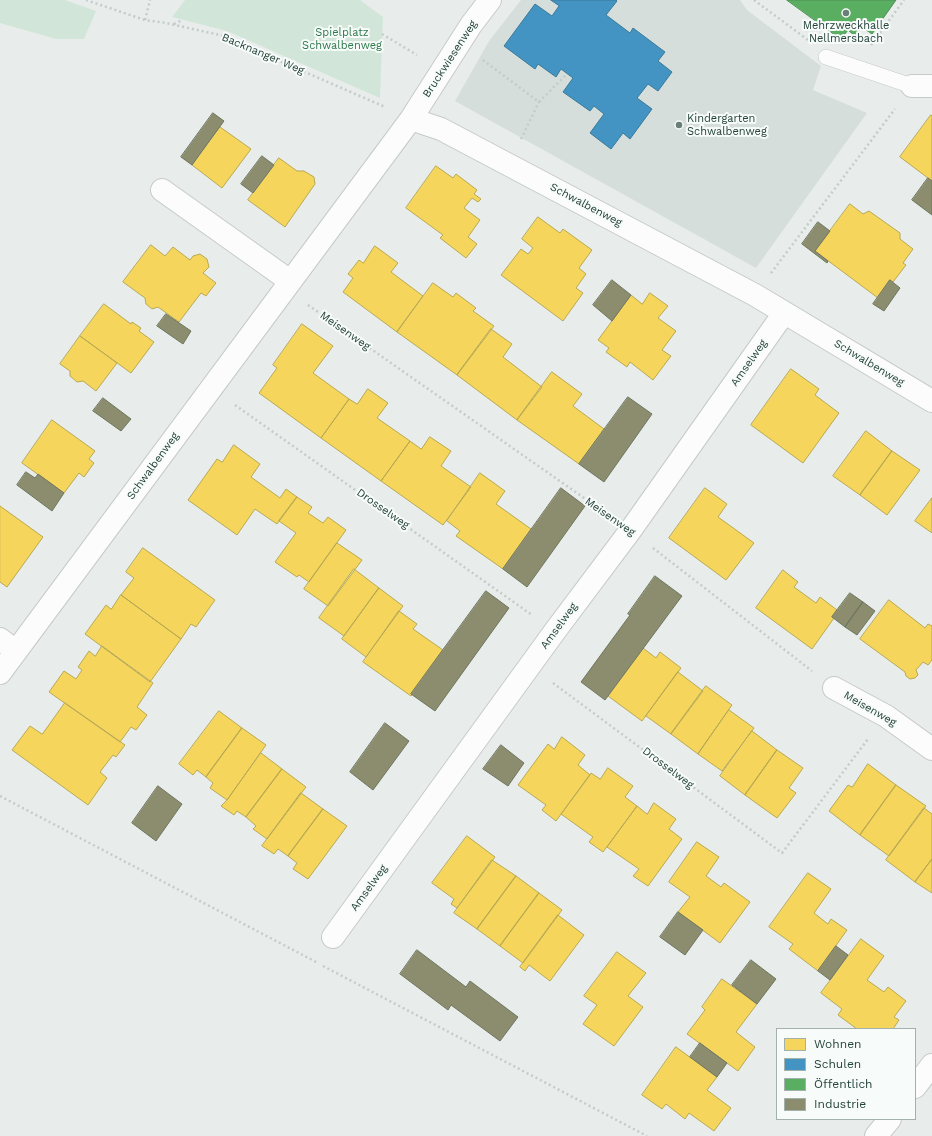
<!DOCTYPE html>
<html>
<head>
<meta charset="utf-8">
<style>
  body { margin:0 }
  #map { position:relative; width:932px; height:1136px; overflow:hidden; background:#e8edeb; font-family:"Work Sans",sans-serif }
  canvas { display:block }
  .legend { position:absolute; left:776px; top:1028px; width:140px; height:92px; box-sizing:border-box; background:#f7fbf9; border:1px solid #a3b1ad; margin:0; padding:5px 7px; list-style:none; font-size:12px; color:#24423a }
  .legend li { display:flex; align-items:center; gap:8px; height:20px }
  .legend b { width:20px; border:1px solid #a3b1ad }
</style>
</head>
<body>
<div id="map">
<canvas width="932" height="1136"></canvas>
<ul class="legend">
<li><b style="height:11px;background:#f6d55c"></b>Wohnen</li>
<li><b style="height:11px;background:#4393c3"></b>Schulen</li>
<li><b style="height:11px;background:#5aae61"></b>Öffentlich</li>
<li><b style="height:11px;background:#8c8c6e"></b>Industrie</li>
</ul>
</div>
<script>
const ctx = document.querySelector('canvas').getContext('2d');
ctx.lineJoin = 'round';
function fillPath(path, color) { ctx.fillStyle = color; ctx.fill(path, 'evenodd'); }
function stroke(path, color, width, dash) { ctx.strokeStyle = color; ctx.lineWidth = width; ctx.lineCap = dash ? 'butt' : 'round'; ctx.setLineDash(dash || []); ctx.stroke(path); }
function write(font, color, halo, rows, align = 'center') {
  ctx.font = font + ' "Work Sans",sans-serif'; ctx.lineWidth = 4; ctx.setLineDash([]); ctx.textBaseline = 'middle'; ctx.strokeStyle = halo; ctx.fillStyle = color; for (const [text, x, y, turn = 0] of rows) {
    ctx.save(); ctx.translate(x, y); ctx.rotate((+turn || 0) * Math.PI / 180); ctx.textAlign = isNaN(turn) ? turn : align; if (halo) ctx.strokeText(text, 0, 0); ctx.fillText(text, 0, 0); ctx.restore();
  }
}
fillPath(new Path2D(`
  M521,0H740L747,10L821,66L813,90L867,113L756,268L455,101L489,41Z`), '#d6dedb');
fillPath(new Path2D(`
  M0,0H65L96,11L84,39H56L0,23Z
  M185,0H360L383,17L380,98L227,31L172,17Z`), '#d1e6d8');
const homes = new Path2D(`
  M931,115L932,116V181L900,157Z
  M220,127L251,149L222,188L192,165Z
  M279,158L297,171H304L314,177L315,184L285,227L248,200Z
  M436,166L453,178L456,174L477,190L474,194L481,199L478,202L472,198L464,208L480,220L468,237L477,244L466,258L440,238L443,235L406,208Z
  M850,204L863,214L869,211L900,233V239L913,249L903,263L906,265L893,282L890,280L878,298L815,251Z
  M538,217L560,233L563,229L592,250L579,268L586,274L576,288L583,293L563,321L501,275L521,249L528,254L533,248L522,239Z
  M151,245L165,256L173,247L190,260L193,256L200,254L207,259L209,267L203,273L216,283L206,296L201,293L179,322L158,307L152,309L146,304L145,298L123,282Z
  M375,246L398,263L391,272L423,296L397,332L343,292L353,278L348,274L359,260L363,263Z
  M433,283L453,297L456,293L476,308L473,311L494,326L457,375L397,332Z
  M650,293L668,306L658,318L676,331L662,350L671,356L653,380L630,362L627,367L606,352L609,348L598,340L631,295L642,304Z
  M104,304L131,324L132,322L141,328L139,331L154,342L131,373L80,336Z
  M302,324L333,346L313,373L349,399L321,438L259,393L277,368L273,365Z
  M491,329L512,344L503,357L542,387L517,420L457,375Z
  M80,336L117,363L96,391L83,381L77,382L70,376V371L60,364Z
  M791,369L819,389L815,395L839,413L803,463L751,425Z
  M552,372L582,394L573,406L604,429L579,464L517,420Z
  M368,389L388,403L377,418L410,441L381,481L321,438L349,399L357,404Z
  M52,420L95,451L89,459L94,463L84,477L79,473L64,493L22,463Z
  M866,431L892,451L860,495L833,476Z
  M430,437L451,451L441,466L471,487L443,525L381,481L410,441L421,449Z
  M234,445L260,464L251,477L280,498L286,489L297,497L277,524L255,509L237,535L188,500L217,459L222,462Z
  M892,451L920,470L887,515L860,495Z
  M480,473L505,491L496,504L531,529L503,569L456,536L460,531L447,521Z
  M705,488L727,504L718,517L754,543L726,580L669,538Z
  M297,497L312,507L308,513L323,523L328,517L346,530L309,582L299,575L297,577L275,562L296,533L279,521Z
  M932,498V533L915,521Z
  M0,506L43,537L7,587L0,582Z
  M337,543L362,560L328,606L304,589Z
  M143,548L215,600L196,627L191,624L181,639L121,595L134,578L126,572Z
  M354,569L379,588L344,636L319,618Z
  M783,570L798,582L794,587L816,603L820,597L837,610L832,617L834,618L812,649L756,608Z
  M379,588L403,606L366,657L342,639Z
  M121,595L181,639L150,682L85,634L106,605L111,609Z
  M889,600L925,628L928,624L932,626V660L928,665L923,662L916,670L918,675L915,678L910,679L906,676L905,672L860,639Z
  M399,611L417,624L413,629L443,650L411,696L363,662Z
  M102,646L153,683L137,707L147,715L136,730L131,727L120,742L49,692L64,671L76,679L82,670L78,667L89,651L95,656Z
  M643,648L656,658L660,652L681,668L642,721L608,696Z
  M678,672L703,691L671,734L646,716Z
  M706,686L732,705L698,754L671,734Z
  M65,703L125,745L116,757L113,755L100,772L107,778L88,805L12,750L30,726L42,734Z
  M729,710L754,728L722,771L698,754Z
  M219,711L242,728L206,777L197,770L193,775L179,764Z
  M242,728L266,745L227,800L210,788L213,783L206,777Z
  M752,731L777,750L745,795L720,776Z
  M562,737L585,755L578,765L590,775L556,821L542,810L546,805L518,785L548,744L554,749Z
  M777,750L803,768L789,788L796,793L777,818L745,795Z
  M261,753L282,769L246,817L237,811L234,815L221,806L227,800Z
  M868,764L896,785L860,835L829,811L848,785L852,787Z
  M608,768L633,786L625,797L637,806L603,852L589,842L593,837L561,814L591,773L600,779Z
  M282,769L306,787L267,839L253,829L256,826L246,817Z
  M896,785L926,806L889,856L860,835Z
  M301,793L323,809L288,856L278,849L274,854L262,846Z
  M654,803L676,819L669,829L682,839L648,886L633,876L639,869L607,847L637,806L647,814Z
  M924,808L932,814V859L915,882L886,860Z
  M323,809L347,826L308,879L293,869L297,863L288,856Z
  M467,836L495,857L457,908L451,904L454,899L432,883Z
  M697,842L719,857L706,876L721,887L724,883L750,902L720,943L678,912L690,897L669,882Z
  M932,859V893L915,882Z
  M492,860L516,876L477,929L454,913Z
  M808,873L831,889L814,913L828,924L831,919L847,930L818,971L789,949L793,944L769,927Z
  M516,876L539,893L500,946L477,929Z
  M539,893L562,910L523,963L500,946Z
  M558,915L584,935L550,981L529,965L525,971L520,967Z
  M861,939L884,956L867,980L884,992L888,987L906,1001L894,1017L899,1020L893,1029H857L838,1015L842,1009L821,993Z
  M617,952L646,973L628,996L643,1007L614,1046L583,1024L597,1005L584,996Z
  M722,979L757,1004L736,1032L755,1047L738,1071L687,1034L705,1010L702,1007Z
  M676,1047L717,1077L707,1090L731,1108L714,1131L689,1113L685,1119L666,1104L662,1109L642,1095Z`);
fillPath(homes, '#f6d55c');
stroke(homes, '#b7a952', 1);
const schools = new Path2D(`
  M551,0H616L617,1L606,15L630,33L633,28L665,52L658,61L672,72L658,91L648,84L637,98L652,109L630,139L623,133L611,149L590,133L604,114L594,106L590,111L563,92L573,78L561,69L556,77L538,64L535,69L504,46L535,4L552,16L559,6Z`);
fillPath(schools, '#4393c3');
stroke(schools, '#3a7b9a', 1);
const public = new Path2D(`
  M787,0H896L872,34L862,27L855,36L848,30L841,39Z`);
fillPath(public, '#5aae61');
stroke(public, '#4a8e55', 1);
const industry = new Path2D(`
  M213,113L224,121L192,165L181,157Z
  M262,156L274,165L253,193L241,184Z
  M928,178L932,181V215L912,200Z
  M818,222L830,231L815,251L828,261L827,263L802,244Z
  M612,280L631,295L612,321L593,305Z
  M890,280L900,288L884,311L873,304Z
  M166,314L191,331L183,344L157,326Z
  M628,397L652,414L604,482L579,464Z
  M103,398L131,419L121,431L93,411Z
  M26,472L35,478L38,474L64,493L52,511L17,485Z
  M561,488L585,506L527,587L503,569Z
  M655,576L682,596L605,700L581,682L630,615L628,614Z
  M486,591L509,608L435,711L411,694Z
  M850,593L863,602L845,627L832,617Z
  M863,602L875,611L857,635L845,627Z
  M385,723L409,741L373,790L350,772Z
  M501,745L524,763L508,786L483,769Z
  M158,786L182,804L156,841L132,823Z
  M678,912L703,930L685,955L660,937Z
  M836,946L848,955L830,980L818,971Z
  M417,950L466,987L470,981L518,1017L500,1041L451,1005L448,1010L400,974Z
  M751,960L776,979L757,1004L732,985Z
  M700,1043L727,1063L717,1077L690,1057Z`);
fillPath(industry, '#8c8c6e');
stroke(industry, '#6d765e', 1);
const service = new Path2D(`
  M826,57L912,86`);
const minor = new Path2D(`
  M912,86H932
  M411,119L471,25L490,0
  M162,190L290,281
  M0,639L16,651
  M0,673L411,119L441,129L755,295L932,401
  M834,688L886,716L932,749
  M333,937L555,631L630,531L784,313
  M915,1087L932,1065
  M876,1136L890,1119`);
stroke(service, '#c5cac8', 16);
stroke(minor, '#c5cac8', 24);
stroke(new Path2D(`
  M86,0L145,20L166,23L220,35L385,107
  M754,0L808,40
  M145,20L150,0
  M174,24L182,20
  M382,34L417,55
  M871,45L904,0
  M483,60L539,102L567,74
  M521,139L539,102
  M771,273L895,109
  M308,305L607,514
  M235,405L532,615
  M653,548L812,671
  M553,683L782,853L868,739
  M0,796L318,963
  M323,966L647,1136`), '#c3ccca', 2.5, [2, 3]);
stroke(service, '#fcfcfc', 15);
stroke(minor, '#fcfcfc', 22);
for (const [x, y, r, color] of [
  [846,13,4,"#697e78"],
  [679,125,4,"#697e78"]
]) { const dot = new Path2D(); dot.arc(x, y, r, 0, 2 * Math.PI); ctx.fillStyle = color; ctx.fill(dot); stroke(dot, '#f7fbf9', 1.5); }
write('11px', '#24423a', '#f7fbf9', [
  ["Mehrzweckhalle",846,26],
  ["Nellmersbach",846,39],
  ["Kindergarten",687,119,"left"],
  ["Schwalbenweg",687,132,"left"]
]);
write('11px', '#2d7a4b', '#f7fbf9', [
  ["Spielplatz",342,33],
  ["Schwalbenweg",342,46]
]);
write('11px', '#24423a', '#f7fbf9', [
  ["Backnanger Weg",263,54,23],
  ["Bruckwiesenweg",450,59,-57],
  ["Schwalbenweg",586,205,28],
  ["Meisenweg",345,331,35],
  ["Amselweg",749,363,-55],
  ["Schwalbenweg",869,363,31],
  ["Schwalbenweg",153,466,-54],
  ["Drosselweg",383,509,35],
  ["Meisenweg",610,517,35],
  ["Amselweg",559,626,-54],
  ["Meisenweg",870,709,30],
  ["Drosselweg",668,768,37],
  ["Amselweg",369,888,-54]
]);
</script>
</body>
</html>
